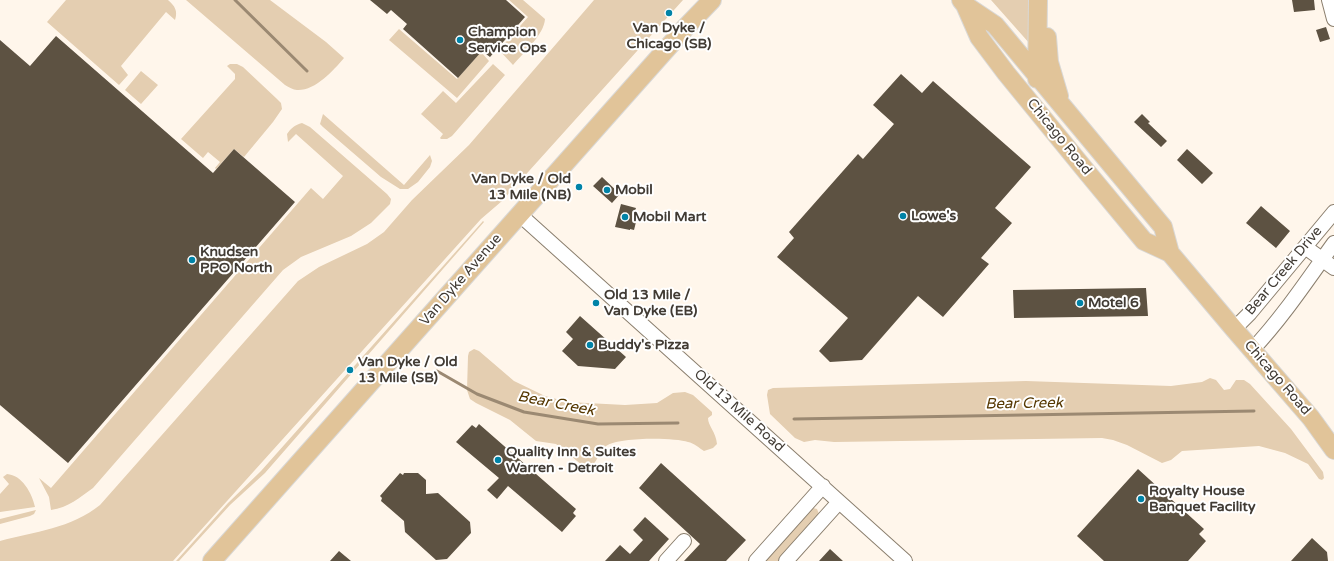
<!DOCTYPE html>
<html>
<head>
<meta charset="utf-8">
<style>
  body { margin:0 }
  canvas { display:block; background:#fff6eb }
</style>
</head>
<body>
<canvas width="1334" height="561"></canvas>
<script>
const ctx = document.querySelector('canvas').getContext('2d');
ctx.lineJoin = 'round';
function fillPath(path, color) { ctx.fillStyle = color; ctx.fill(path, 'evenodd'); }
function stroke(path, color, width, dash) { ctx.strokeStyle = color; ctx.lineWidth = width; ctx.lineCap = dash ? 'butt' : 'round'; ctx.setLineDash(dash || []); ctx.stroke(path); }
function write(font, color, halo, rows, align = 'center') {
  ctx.font = font + ' "Varela Round",sans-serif'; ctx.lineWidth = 4; ctx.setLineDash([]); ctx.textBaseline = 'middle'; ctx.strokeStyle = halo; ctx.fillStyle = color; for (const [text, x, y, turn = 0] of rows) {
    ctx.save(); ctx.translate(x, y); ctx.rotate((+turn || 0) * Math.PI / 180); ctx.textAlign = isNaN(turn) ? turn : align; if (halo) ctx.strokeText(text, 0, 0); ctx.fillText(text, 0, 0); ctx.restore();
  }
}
fillPath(new Path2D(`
  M66,0H168C175,6 178,11 175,20L166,12L121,66L128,75L119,85L47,22Z
  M186,0H270L326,42L344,58C333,71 315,91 297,90C293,90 289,87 285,85Z
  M509,0H523L545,19C544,35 523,53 513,65L499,50L528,17Z
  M594,0H683L502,201L481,219L173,561H0V541C34,532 72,528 100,505L298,281L319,267L367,244L384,232L412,200L469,145Z
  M991,0H1029L1030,44Z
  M399,29L457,79L481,52L489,61L457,98L389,40Z
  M230,64H237L243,67L277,99L281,103L282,109L273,122L244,157L234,149L216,169L215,168L220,162L208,152L203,158L181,139L235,79V74L227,66Z
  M493,64L505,75L452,136L447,139H441L440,138L443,134L421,114L443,91L456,103Z
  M141,71L158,85L141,104L125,90Z
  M323,114L404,185L430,155L432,161L430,167L418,182L408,189H400L381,177L323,127L320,124Z
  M302,123L310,127L387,194L391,199L390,204L371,223L351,236L301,257L283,270L93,488C80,497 68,508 51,510L49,497L39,478L51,488L311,188L323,199L343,176L296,134L288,142L287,134C291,128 295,125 302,123Z
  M483,221L484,222L265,473L230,505L179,561H176L228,503L261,471Z
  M474,349L479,351L514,381L545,396L568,402L625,405L657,403L673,393L685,392L693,395L712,412V415L708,418C708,426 716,432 717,444L713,448L704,451C699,448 694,443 688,442C674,437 618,437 606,446C598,452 598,463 589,467L582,465L556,444L536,441L510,420L476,403L470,399L467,390L468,356L469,352Z
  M1210,378L1216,380L1224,390L1230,389L1236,380H1244L1250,384L1291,429L1323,472L1324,478L1322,480L1319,479L1308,464L1285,453L1259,446L1182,451L1171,460L1162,463L1127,445L1113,440L1102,438L834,442L815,440L804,442L795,438L770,414L767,395L768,390L773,388L1026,381L1171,386L1202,382Z
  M7,474C22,475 32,493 35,507L0,512V494L9,484L3,477Z
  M813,508L817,509L819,514L818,517L779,561H764Z
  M36,510L34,514L30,516L0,524V519Z`), '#e4ceb1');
stroke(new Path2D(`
  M235,0L307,71
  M437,371L477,394L524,412L598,424L678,423
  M794,419L1254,411`), '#9b8972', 3);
fillPath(new Path2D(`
  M370,0H506L525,17L490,57L482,51L458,78L403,29L407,24L391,10L387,14Z
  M1292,0H1314L1315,10L1294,12Z
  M1326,27L1330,39L1320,42L1316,30Z
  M56,36L213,173L234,149L295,202L68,463L0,405V40L30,66Z
  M901,74L922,93L933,81L1031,167L995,208L1012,223L981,258L989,264L943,317L918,296L862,360L830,362L819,351L848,318L777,257L794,238L789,232L858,154L863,159L894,124L873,105Z
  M1142,114L1150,122L1148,123L1167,141L1161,147L1134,122Z
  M1187,149L1213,173L1202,184L1177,160Z
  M602,177L620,194L612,203L593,186Z
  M621,204L636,208L633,217L637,218L634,230L630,229V230L615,227Z
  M1261,206L1290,231L1276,248L1246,223Z
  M1146,288L1148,316L1014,318L1013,290Z
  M580,316L626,357L615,369L578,366L562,351L573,339L566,332Z
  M479,424L576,509L573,513L576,516L562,532L508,486L497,499L487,490L499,478L456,442L472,425L476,428Z
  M661,463L746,540L726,561H684L700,544L639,488Z
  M1138,469L1204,529L1199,534L1206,541L1188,561H1104L1077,536Z
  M400,473L403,475L404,473H418L426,480V494L438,493L470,522L471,533L447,559L436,560L405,532L404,521L381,501L382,498L380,496Z
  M645,517L669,539L649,561H605L620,545L630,554L643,540L633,530Z
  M1312,538L1327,552L1328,561H1291Z
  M830,549L843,561H819Z
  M339,551L351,561H330Z`), '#5d5242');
const minor = new Path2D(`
  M1329,0L1334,19
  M519,214L905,561
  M1305,247L1334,268
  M1234,329L1250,313L1334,212
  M1252,350C1283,317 1308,279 1334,243
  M666,561L684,541
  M756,561L823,486
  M786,561L839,502`);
const major = new Path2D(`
  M961,0L965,5L995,25L1163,227L1170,253L1234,329L1311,418L1334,450
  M965,5L979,37L1006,73L1086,171L1144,241L1170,253
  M1047,37L1049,62L1059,96
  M1037,79L1038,0
  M212,561L686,27L712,0`);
stroke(minor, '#8b7f6e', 16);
stroke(major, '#d9d8d6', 20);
stroke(minor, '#fff', 14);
stroke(major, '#e1c499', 18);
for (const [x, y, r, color] of [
  [669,13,4,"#0083a7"],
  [460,40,4,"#0083a7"],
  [579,187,4,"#0083a7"],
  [607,190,4,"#0083a7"],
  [903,216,4,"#0083a7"],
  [625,217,4,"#0083a7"],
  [192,260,4,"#0083a7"],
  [596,303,4,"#0083a7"],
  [1080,303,4,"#0083a7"],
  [590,345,4,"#0083a7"],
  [350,370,4,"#0083a7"],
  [498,460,4,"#0083a7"],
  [1141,499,4,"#0083a7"]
]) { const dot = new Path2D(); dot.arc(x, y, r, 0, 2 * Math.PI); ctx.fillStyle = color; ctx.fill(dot); stroke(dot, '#fff', 1.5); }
write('bold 14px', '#413b34', '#fff', [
  ["Van Dyke /",669,28,"center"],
  ["Chicago (SB)",669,44,"center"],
  ["Champion",468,32],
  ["Service Ops",468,48],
  ["Van Dyke / Old",571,179,"right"],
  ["13 Mile (NB)",571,195,"right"],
  ["Mobil",615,190],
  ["Lowe's",911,216],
  ["Mobil Mart",633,217],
  ["Knudsen",200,252],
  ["PPO North",200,268],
  ["Old 13 Mile /",604,295],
  ["Van Dyke (EB)",604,311],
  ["Motel 6",1088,303],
  ["Buddy's Pizza",598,345],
  ["Van Dyke / Old",358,362],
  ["13 Mile (SB)",358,378],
  ["Quality Inn & Suites",506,452],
  ["Warren - Detroit",506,468],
  ["Royalty House",1149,491],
  ["Banquet Facility",1149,507]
], 'left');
write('14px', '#413b34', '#fff', [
  ["Chicago Road",1059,137,51],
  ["Bear Creek Drive",1284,271,-50],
  ["Van Dyke Avenue",461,280,-49],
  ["Chicago Road",1277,378,49],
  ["Old 13 Mile Road",739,411,42]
]);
write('italic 15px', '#553700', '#fff', [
  ["Bear Creek",556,404,11],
  ["Bear Creek",1024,404,-1]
]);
</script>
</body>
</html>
